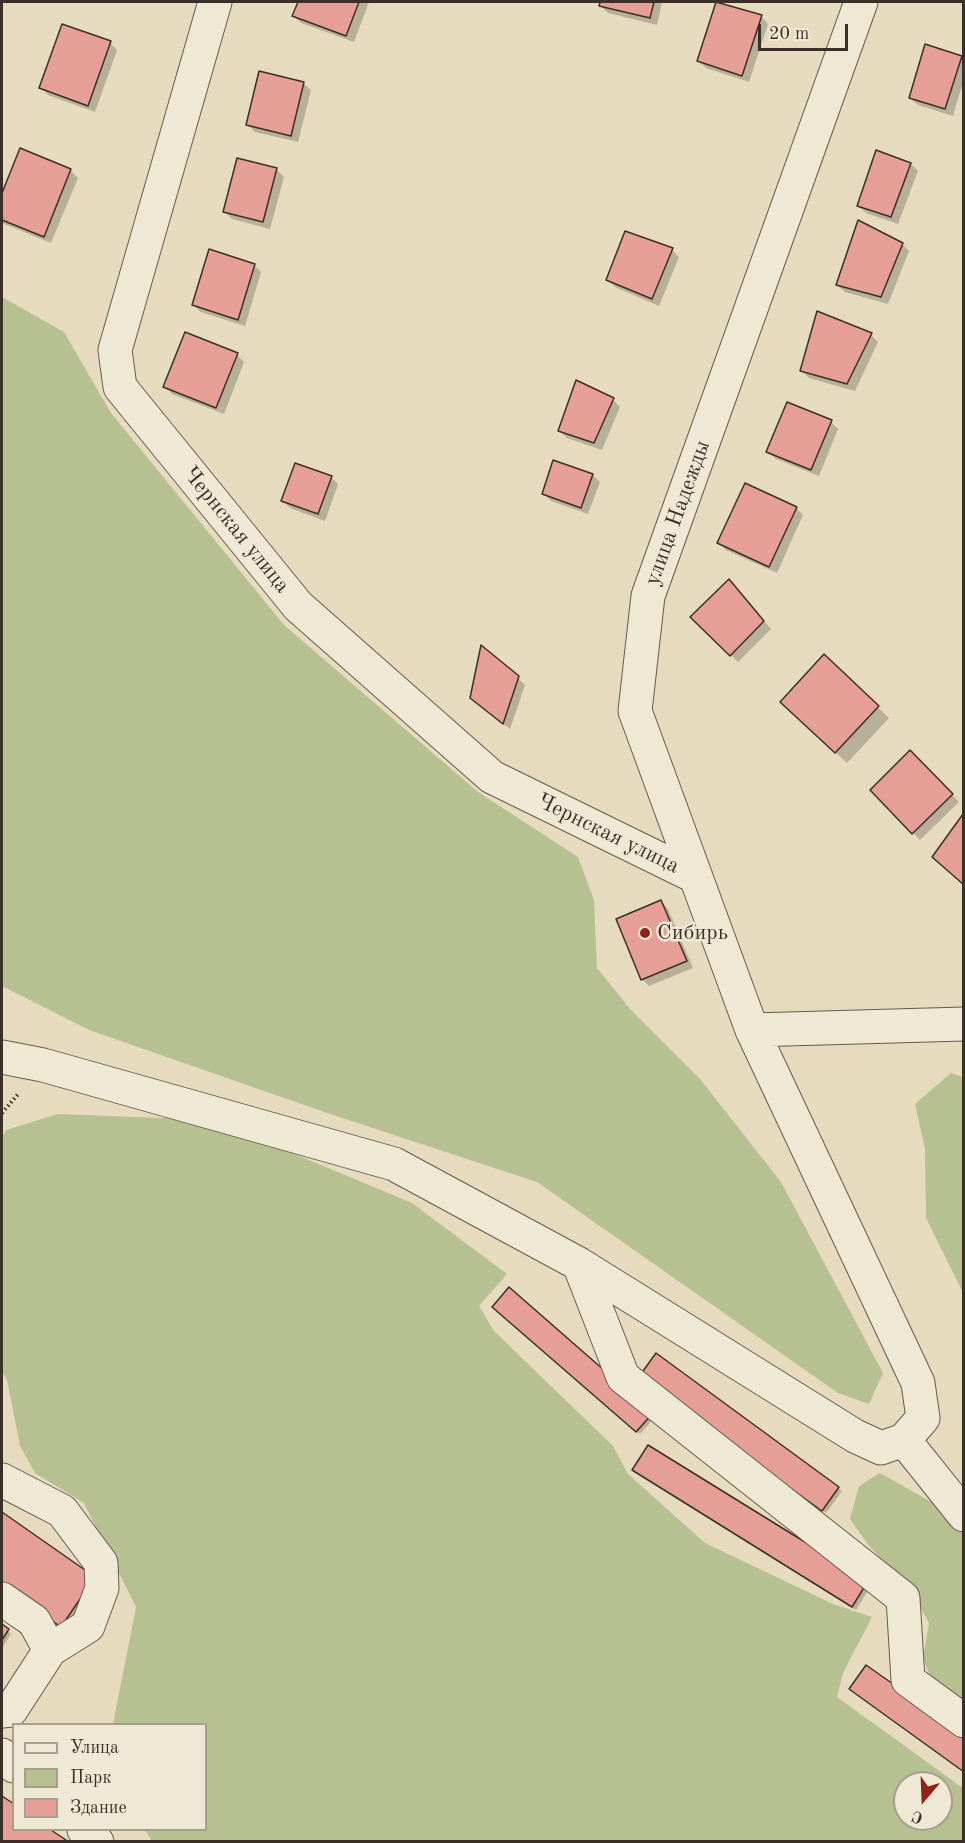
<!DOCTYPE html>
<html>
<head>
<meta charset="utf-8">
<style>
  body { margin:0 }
  #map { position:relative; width:965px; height:1843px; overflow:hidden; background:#e6dbbf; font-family:"Old Standard TT",serif }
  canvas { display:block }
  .frame { position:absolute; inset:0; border:3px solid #3a3027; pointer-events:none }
  .legend { position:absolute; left:12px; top:1723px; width:195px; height:108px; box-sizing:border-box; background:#efe8d5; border:2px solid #a79e8f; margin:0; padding:8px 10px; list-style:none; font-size:18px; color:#3a3027 }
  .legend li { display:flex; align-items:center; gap:12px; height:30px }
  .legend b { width:30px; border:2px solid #a79e8f }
  .north { position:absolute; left:893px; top:1771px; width:60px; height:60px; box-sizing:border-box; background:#efe8d5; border:2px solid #a79e8f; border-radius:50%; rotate:199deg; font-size:16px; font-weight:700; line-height:24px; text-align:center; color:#3a3027 }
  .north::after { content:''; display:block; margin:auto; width:21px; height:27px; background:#8f2418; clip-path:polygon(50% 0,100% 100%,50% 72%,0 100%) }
  .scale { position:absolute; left:758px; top:24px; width:90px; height:27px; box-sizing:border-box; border:3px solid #3a3027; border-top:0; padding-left:8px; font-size:18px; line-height:21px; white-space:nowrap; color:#3a3027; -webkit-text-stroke:4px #efe8d5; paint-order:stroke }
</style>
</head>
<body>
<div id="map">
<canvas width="965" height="1843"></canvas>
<div class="frame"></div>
<ul class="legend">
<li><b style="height:8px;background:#efe8d5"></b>Улица</li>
<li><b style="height:16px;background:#b7c090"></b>Парк</li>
<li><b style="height:16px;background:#e59f96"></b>Здание</li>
</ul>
<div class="north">С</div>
<div class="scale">20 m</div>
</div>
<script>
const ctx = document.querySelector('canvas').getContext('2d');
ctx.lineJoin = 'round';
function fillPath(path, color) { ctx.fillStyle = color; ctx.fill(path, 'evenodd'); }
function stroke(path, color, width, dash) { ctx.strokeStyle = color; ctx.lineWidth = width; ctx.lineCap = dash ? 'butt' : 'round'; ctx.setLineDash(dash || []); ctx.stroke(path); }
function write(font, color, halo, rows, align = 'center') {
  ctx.font = font + ' "Old Standard TT",serif'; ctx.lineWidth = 5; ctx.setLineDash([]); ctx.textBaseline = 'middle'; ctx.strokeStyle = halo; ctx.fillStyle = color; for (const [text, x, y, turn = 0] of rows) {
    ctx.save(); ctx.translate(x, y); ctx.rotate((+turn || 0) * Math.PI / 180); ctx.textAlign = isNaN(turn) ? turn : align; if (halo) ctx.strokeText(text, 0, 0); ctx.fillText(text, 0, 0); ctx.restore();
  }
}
fillPath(new Path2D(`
  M2,297L64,332L111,413L284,625L478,792L578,857L594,900L597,968L631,1010L700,1079L781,1182L883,1373L869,1404L838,1393L537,1182L336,1116L89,1030L2,986Z
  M951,1073L963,1077V1293L926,1218L925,1149L915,1104Z
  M58,1114L213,1120L412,1203L507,1274L479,1306L494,1331L613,1446L628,1474L705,1543L833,1604L872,1617L843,1673L837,1697L963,1788V1841H152L145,1830H206V1724H113L136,1607L84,1503L35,1473L20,1446L7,1380L2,1371V1138L6,1130ZM905,1783H941V1819H905Z
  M880,1473L963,1520V1700L936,1690L923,1659L929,1623L910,1589L869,1546L850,1519L859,1486Z`), '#b7c090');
fillPath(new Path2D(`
  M299,2H369L354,42L301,23L294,16Z
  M602,2H662L657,25L608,13L601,6Z
  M761,16L768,24L749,82L706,68L699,61Z
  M110,43L117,50L95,112L48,95L41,87Z
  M961,57L964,60V79L953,116L918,105L910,98Z
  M303,83L311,90L298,142L255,132L247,124Z
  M21,150L71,171L78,178L51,243L2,223V197Z
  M911,164L918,171L898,224L866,213L859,206Z
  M276,169L284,177L270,229L232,219L224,211Z
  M902,244L909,251L888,304L845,292L837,285Z
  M672,250L679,257L659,306L615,287L608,280Z
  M254,265L261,272L245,326L201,312L193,305Z
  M871,335L878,342L855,391L809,378L801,370Z
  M237,355L244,362L224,414L172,394L165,386Z
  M613,400L620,407L602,450L567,438L560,431Z
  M831,422L838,429L819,476L776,459L768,452Z
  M593,475L600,482L588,514L551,501L544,494Z
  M331,477L338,484L325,521L290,508L283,501Z
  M796,508L803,515L777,573L726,550L719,543Z
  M736,589L771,629L738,662L692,617Z
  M824,656L889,718L847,763L793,713Z
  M518,678L525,685L510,729L480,705Z
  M910,753L959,802L920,840L872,790Z
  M661,901L668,909L693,968L649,986L642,979Z
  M497,1310L655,1417L640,1434Z
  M643,1381L838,1488L842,1491L826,1513Z
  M637,1473L871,1586L856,1610Z
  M2,1513L98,1581L65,1629L2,1585Z
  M2,1626L11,1634L2,1648Z
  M2,1797L14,1806V1830H49L66,1842H2Z`), '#0003');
const building = new Path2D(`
  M298,2H359L346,36L292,16Z
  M600,2H654L650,18L599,6Z
  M716,2L762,15L742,76L697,61Z
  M62,24L111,41L88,106L39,88Z
  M925,44L962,56L945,109L909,98Z
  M259,71L304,82L291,136L246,125Z
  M20,148L71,169L44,237L2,220V193Z
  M876,150L911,163L891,217L857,206Z
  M237,158L277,168L263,222L223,212Z
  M858,220L903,243L881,297L836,285Z
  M625,231L673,248L652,299L606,280Z
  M209,249L255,264L238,320L192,305Z
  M817,311L872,333L847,384L800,371Z
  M185,332L238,353L216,408L163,387Z
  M576,380L614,398L594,443L558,431Z
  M787,402L832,420L811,470L766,452Z
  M553,460L593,474L581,508L542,494Z
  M295,463L332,476L318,514L281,501Z
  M745,483L797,507L769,567L717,543Z
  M729,579L764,621L730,656L690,617Z
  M481,645L519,676L503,724L470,698Z
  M824,654L879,706L835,753L780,702Z
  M910,750L953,794L912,834L870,790Z
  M963,814L964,815V885L932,857Z
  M661,900L687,961L641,980L616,919Z
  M509,1287L653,1413L636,1432L492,1307Z
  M656,1353L839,1487L822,1511L638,1378Z
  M648,1445L868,1581L852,1607L632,1470Z
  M2,1512L95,1577L61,1627L2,1586Z
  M2,1624L9,1629L2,1640Z
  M866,1665L964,1734V1772L849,1689Z
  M2,1796L14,1804V1830H51L69,1842H2Z`);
fillPath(building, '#e59f96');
stroke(building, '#3a3027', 1.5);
const minor = new Path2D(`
  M215,2L115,350L120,387L298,606L492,777L696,877
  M752,1030L964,1024
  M2,1057L43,1065L394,1164L579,1264L855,1436L881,1448L904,1440L923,1418L918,1383L752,1030L635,711L648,596L861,2
  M579,1264L623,1377L903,1598L908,1680L964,1721
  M904,1440L964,1515
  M2,1480L62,1511L101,1563L102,1588L88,1626L50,1650
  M2,1599L34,1621L50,1650L11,1710L2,1711
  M2,1755L14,1766
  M84,1830L97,1842`);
stroke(minor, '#655b4d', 35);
stroke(new Path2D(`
  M2,1113L19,1093`), '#3a3027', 4, [1.5, 3]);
stroke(minor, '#efe8d5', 33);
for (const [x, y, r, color] of [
  [645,933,6,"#8f2418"]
]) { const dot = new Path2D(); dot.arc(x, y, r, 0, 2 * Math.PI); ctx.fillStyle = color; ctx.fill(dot); stroke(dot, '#efe8d5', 2); }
write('22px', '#3a3027', '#efe8d5', [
  ["улица Надежды",678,513,-70],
  ["Чернская улица",236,530,51],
  ["Чернская улица",608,834,26]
]);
write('22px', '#3a3027', '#efe8d5', [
  ["Сибирь",657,933]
], 'left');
</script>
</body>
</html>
